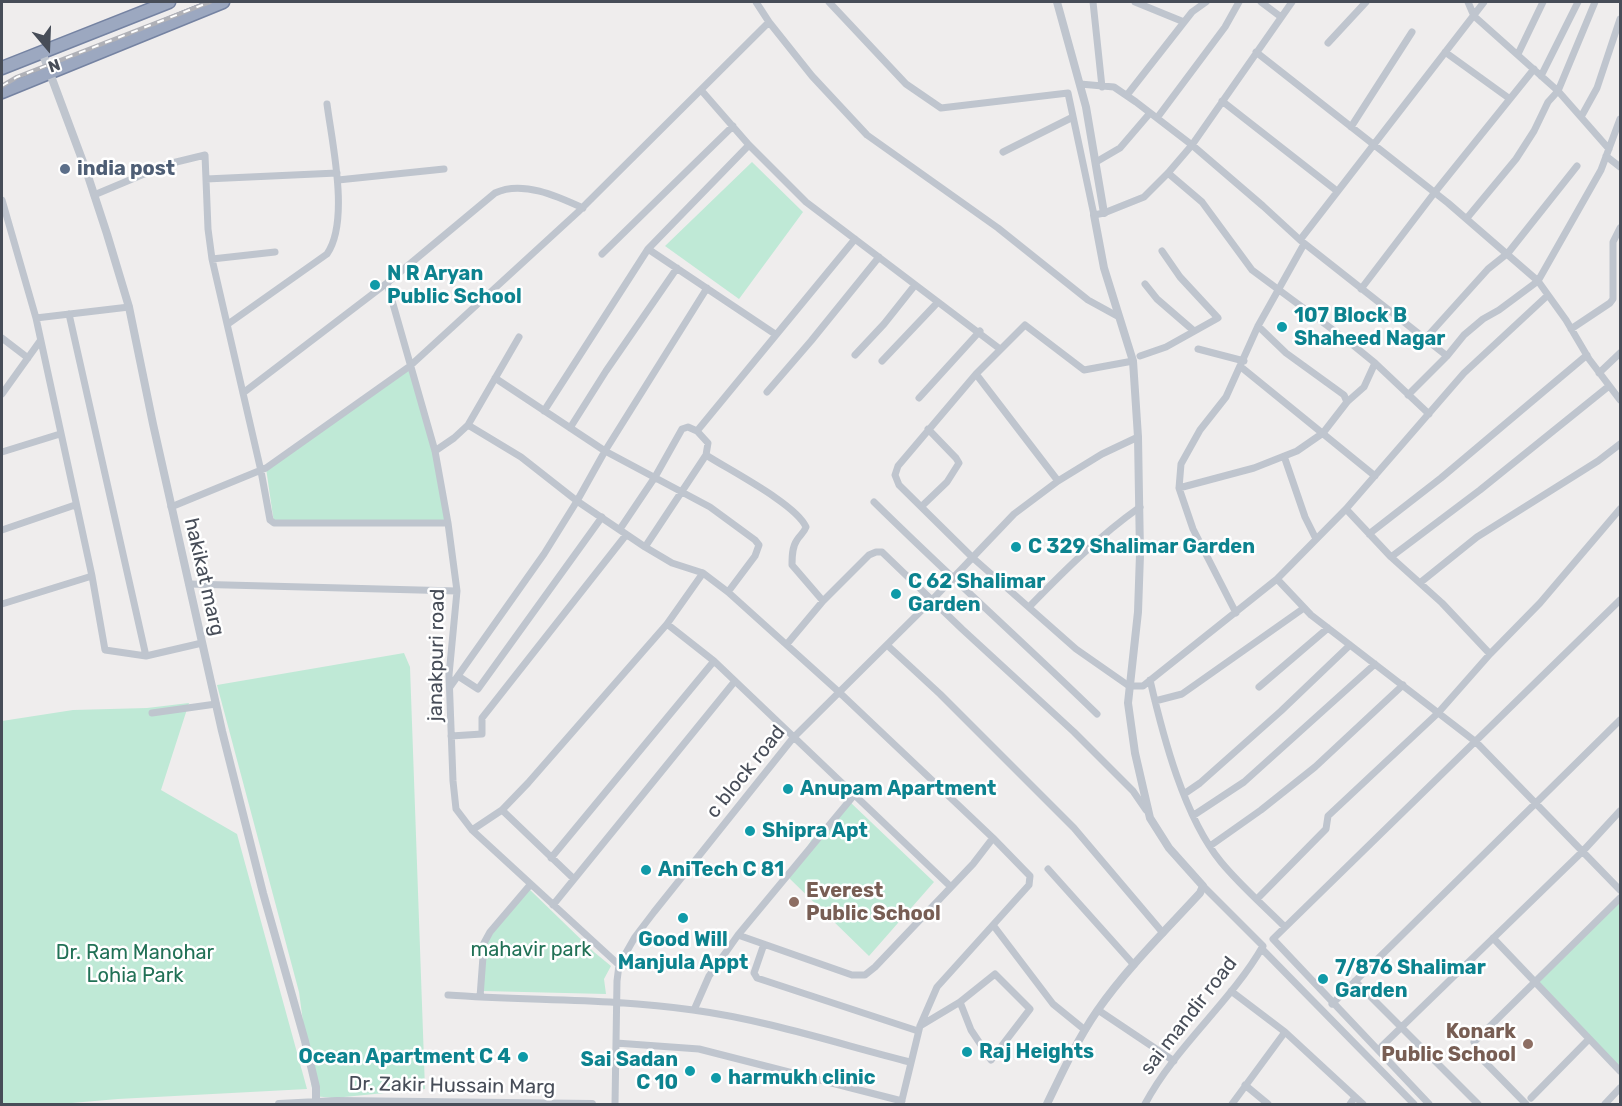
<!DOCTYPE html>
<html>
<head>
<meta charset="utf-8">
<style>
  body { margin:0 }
  #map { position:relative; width:1622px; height:1106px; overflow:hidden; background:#efeded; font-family:Rubik,sans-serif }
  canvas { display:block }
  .frame { position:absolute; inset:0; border:3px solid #474d58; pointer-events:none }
  .north { position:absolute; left:18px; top:18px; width:60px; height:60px; -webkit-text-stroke:4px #fff; paint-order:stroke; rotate:161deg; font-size:16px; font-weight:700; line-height:24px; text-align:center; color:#474d58 }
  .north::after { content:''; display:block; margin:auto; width:21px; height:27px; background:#474d58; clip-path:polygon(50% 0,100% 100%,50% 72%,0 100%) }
</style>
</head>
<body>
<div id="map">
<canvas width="1622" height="1106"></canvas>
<div class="frame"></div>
<div class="north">N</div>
</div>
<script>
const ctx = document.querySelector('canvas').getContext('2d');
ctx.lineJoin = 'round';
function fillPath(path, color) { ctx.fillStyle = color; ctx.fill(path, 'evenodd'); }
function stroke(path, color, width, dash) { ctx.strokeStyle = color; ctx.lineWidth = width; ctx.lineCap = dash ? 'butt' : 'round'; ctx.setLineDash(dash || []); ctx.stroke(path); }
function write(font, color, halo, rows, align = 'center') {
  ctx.font = font + ' Rubik,sans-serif'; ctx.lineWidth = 5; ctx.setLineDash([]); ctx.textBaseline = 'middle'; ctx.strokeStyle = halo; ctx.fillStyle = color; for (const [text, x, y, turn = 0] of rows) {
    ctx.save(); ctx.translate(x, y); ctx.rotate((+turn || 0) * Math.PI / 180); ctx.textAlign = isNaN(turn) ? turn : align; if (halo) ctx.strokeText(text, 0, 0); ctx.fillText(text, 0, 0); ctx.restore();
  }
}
fillPath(new Path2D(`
  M752,162L803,212L739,299L665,246Z
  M410,366L435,451L448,523H274L266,468Z
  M404,653L410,667L425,1089L334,1098L313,1096L299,992L217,685Z
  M189,703L161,790L237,834L307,1089L118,1099L60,1104H2V721L73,710L147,708Z
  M850,802L934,882L869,956L788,877L814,836Z
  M527,887L594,952L611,966L604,979L606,994L483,991L482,955L484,936Z
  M1620,898V1071L1535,982Z`), '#bfe9d6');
const trunk = new Path2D(`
  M2,68L169,2
  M2,92L223,2`);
stroke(trunk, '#7583a2', 15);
stroke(new Path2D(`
  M756,2L769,22
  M829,2L906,84L941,108L1068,93L1094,215L1104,213L1144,197L1168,173L1192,145L1292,2
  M1093,2L1102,87
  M1135,2L1184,22
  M1261,2L1281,17
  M1468,2L1474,16L1558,91L1609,149
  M1328,43L1366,2
  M1256,52L1448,203L1538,281L1566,320L1589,359L1620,400
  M1445,52L1510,99
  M1518,54L1543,2
  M1541,76L1578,2
  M1080,84L1114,87L1136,102L1192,145L1263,206L1300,240L1447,356
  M701,90L749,145L806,202L1000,349
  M1127,95L1192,12L1206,2
  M1222,101L1337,191
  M1581,117L1597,88L1620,19
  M1157,118L1225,27L1239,2
  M1351,127L1412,32
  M749,145L648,249L775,334
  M1003,152L1073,117
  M1606,156L1620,167
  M1096,162L1120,148L1150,113
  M1168,173L1202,202L1252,270L1348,341L1375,363L1429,414
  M206,179L337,173
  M338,180L444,169
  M94,195L168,164L205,155L208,229L212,259L261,471L270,520L274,523H448
  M2,200L36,318L92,576L105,650L146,656L202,643
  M1467,218L1516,159L1534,131L1548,102L1558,91L1595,2
  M1300,240L1484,2
  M602,254L733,126
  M212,259L275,252
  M387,283L435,451L448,523L457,591L449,675L453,781L456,809L472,830L619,965
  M1145,284L1157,299L1194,331
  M1361,289L1435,192L1534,69
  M69,314L146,656
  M36,318L129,307
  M228,324L327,254C350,221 332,143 327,104
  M1258,326L1286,353L1344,395L1347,402
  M1571,329L1610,303L1613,299V242L1620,228
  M2,338L28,358
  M1425,339L1488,269L1508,253L1577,166
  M1198,349L1244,361
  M855,355L884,324L915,285
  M1140,356L1166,347L1218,318L1180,277L1162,251
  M882,361L938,302
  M1133,361L1084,370L1025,325L976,374L898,466L895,475L899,485L973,558L1076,649L1129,686H1143L1277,579L1346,509L1464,373L1548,295
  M1241,367L1375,476
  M1599,373L1620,353
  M976,374L1058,481
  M495,378L605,451L710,507L755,540L759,545L755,556L728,592
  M767,392L811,341L879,257
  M243,393L387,283L495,193C522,180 557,196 583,208
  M2,394L40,341
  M1408,395L1447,356L1464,335L1483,319L1499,310L1538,281L1601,170L1620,119
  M919,398L980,331
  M544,411L648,249
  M468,425L521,457L577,501L645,547L672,563L703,573L728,592L840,693L993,838L1030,876L1029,885L937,987L920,1026L901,1104
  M570,428L606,371L677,268
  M435,451L454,438L468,425L519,337
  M2,452L60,434
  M706,455C729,470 796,504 806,527C804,533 800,535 797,540C792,547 792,557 792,565L823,601
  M1284,456L1305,517L1316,539
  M1179,488L1254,468L1297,451L1323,433L1347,402L1364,387L1375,363
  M874,502C947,574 1023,642 1097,714
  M922,506L947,482L959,463L956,458L928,429
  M171,507L266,468L410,366L578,212L769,22L812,76L867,135L998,228L1088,300L1119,317
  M1346,509L1391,557L1442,603L1490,654
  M620,529L655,477L682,429L688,427L697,431L855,239
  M2,530L75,505
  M1369,534L1441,478L1587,355
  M645,547L706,455L708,443L697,431
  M1391,557L1480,490L1609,386
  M1277,579L1311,615L1476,742L1620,890
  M1421,582L1477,537L1598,461L1620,444
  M189,584L457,591
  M2,604L92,576
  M1029,607C1064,571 1099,536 1140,507
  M1236,613L1193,529L1179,488L1181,464L1200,430L1226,397L1258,326L1304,244
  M667,624L714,661L950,886
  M787,644L823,601L869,555L876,552H882L962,629L1074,732L1133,791L1146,810
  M887,645L940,694L1074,828L1163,933
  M458,676L478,689L602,517
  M1150,680C1163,736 1184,817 1221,862C1240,885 1264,906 1285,927
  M450,687L544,554L577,501L605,451L707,288
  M1259,687L1328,628
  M1155,701L1182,694L1304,608
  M152,713L216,704
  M451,736L482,734V718L626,535
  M1184,794L1200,783L1281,711L1350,645
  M502,810L574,879
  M1194,815L1244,782L1375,664
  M472,830L502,810L528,783L667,624L703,573
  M1210,846L1261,810L1315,767L1403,685
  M551,858L714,661
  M1048,869L1134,965
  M1257,899L1326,829L1328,816L1438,713L1490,654L1540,603L1620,509
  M553,905L735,681
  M993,925L1053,1004L1085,1030
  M738,935L852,975H865L875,967L973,864L993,838
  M1493,938L1620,1071
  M764,944L754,973L757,978L918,1031
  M1262,949L1414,1104
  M1355,981L1478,1104
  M1231,991L1285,1032L1363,1104
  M448,995C530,1001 612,998 693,1010C767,1020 839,1044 910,1062
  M480,997L484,943L490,932L530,885
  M1332,1004L1620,720
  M694,1010L709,976L738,935L855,794
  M1098,1010L1174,1061
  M920,1026L960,1002L971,1030L991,1060L1030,1009L995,974L960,1002
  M1474,1042L1620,898
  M616,1043L699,1049L902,1101
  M1382,1046L1583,851L1620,811
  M1478,1055L1526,1104
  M1245,1085L1268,1104
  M1531,1098L1589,1039
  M615,1104L617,981L619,965L635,937L654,912L793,738L932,600L1014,514L1058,481L1102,454L1138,437
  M1145,1104C1175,1047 1231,1002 1263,946L1203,886
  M1232,1104L1285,1032
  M1350,1104L1355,1097
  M1429,1104L1273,939L1620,600
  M1605,1104L1620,1088`), '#bfc5ce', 7);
stroke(new Path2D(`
  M1057,2L1086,107L1104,213
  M42,52L86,170L107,234L129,307L153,424L222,731L263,893L305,1041L316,1087V1104
  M279,1104L337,1101L592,1104
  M1047,1104C1062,1073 1077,1040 1097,1011C1127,968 1165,931 1200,893L1203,886L1169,848L1150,818L1135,753L1128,703L1138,612L1140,554L1138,437L1133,361L1104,268L1094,215`), '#bfc5ce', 8);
stroke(trunk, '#9ca8c0', 12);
const rail = new Path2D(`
  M2,86L17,77L210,2`);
stroke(rail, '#b0b1b7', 4.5);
stroke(rail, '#fff', 2, [7]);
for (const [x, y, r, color] of [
  [65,169,6,"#5c6f8a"],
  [375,285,6,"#0f9aa8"],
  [1282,327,6,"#0f9aa8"],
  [1016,547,6,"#0f9aa8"],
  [896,594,6,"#0f9aa8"],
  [788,789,6,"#0f9aa8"],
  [750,831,6,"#0f9aa8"],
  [646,870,6,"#0f9aa8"],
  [794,902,6,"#8d6e63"],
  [683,918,6,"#0f9aa8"],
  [1323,979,6,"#0f9aa8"],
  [1528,1044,6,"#8d6e63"],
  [967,1052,6,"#0f9aa8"],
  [523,1057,6,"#0f9aa8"],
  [690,1071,6,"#0f9aa8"],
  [716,1078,6,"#0f9aa8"]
]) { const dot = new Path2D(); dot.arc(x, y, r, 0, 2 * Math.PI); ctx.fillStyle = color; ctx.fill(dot); stroke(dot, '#fff', 2); }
write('bold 20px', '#4e5e75', '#fff', [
  ["india post",77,169]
], 'left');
write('bold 20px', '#0d838f', '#fff', [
  ["N R Aryan",387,274],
  ["Public School",387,297],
  ["107 Block B",1294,316],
  ["Shaheed Nagar",1294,339],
  ["C 329 Shalimar Garden",1028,547],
  ["C 62 Shalimar",908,582],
  ["Garden",908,605],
  ["Anupam Apartment",800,789],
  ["Shipra Apt",762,831],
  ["AniTech C 81",658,870],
  ["Good Will",683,940,"center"],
  ["Manjula Appt",683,963,"center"],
  ["7/876 Shalimar",1335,968],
  ["Garden",1335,991],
  ["Raj Heights",979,1052],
  ["Ocean Apartment C 4",511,1057,"right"],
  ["Sai Sadan",678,1060,"right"],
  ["C 10",678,1083,"right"],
  ["harmukh clinic",728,1078]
], 'left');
write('20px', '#474d58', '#fff', [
  ["hakikat marg",204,577,77],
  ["janakpuri road",437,655,-89],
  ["c block road",746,772,-51],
  ["sai mandir road",1189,1016,-52],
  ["Dr. Zakir Hussain Marg",452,1086,1]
]);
write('bold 20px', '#785e54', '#fff', [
  ["Everest",806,891],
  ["Public School",806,914],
  ["Konark",1516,1032,"right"],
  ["Public School",1516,1055,"right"]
], 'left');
write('20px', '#217156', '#fff', [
  ["mahavir park",531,950],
  ["Dr. Ram Manohar",135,953],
  ["Lohia Park",135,976]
]);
</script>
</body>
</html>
